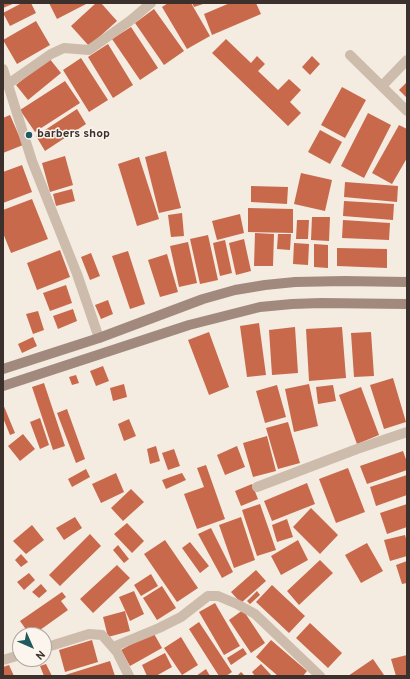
<!DOCTYPE html>
<html>
<head>
<meta charset="utf-8">
<style>
  body { margin:0 }
  #map { position:relative; width:410px; height:679px; overflow:hidden; background:#f4ebe1; font-family:Overpass,sans-serif }
  canvas { display:block }
  .frame { position:absolute; inset:0; border:4px solid #3b302b; pointer-events:none }
  .north { position:absolute; left:12px; top:627px; width:40px; height:40px; box-sizing:border-box; background:#fbf5ee; border:1px solid #aea6a0; border-radius:50%; rotate:135deg; font-size:11px; font-weight:700; line-height:16px; text-align:center; color:#3b302b }
  .north::after { content:''; display:block; margin:auto; width:14px; height:18px; background:#1f5a5e; clip-path:polygon(50% 0,100% 100%,50% 72%,0 100%) }
</style>
</head>
<body>
<div id="map">
<canvas width="410" height="679"></canvas>
<div class="frame"></div>
<div class="north">N</div>
</div>
<script>
const ctx = document.querySelector('canvas').getContext('2d');
ctx.lineJoin = 'round';
function fillPath(path, color) { ctx.fillStyle = color; ctx.fill(path, 'evenodd'); }
function stroke(path, color, width, dash) { ctx.strokeStyle = color; ctx.lineWidth = width; ctx.lineCap = dash ? 'butt' : 'round'; ctx.setLineDash(dash || []); ctx.stroke(path); }
function write(font, color, halo, rows, align = 'center') {
  ctx.font = font + ' Overpass,sans-serif'; ctx.lineWidth = 3; ctx.setLineDash([]); ctx.textBaseline = 'middle'; ctx.strokeStyle = halo; ctx.fillStyle = color; for (const [text, x, y, turn = 0] of rows) {
    ctx.save(); ctx.translate(x, y); ctx.rotate((+turn || 0) * Math.PI / 180); ctx.textAlign = isNaN(turn) ? turn : align; if (halo) ctx.strokeText(text, 0, 0); ctx.fillText(text, 0, 0); ctx.restore();
  }
}
fillPath(new Path2D(`
  M3,3H15L3,8Z
  M22,3H31L36,13L10,26L3,13Z
  M49,3H88L57,19Z
  M96,3H101L117,21L89,46L71,26Z
  M168,3H191L210,36L187,49L162,7Z
  M192,3H206L194,7Z
  M230,3H256L261,14L212,35L204,14Z
  M154,9L184,51L164,65L135,23Z
  M36,21L50,45L17,64L3,40Z
  M131,27L158,68L140,80L112,39Z
  M226,39L251,63L257,56L265,64L258,71L278,90L289,79L301,90L290,102L301,113L288,126L212,53Z
  M108,44L133,85L113,98L88,57Z
  M312,56L320,64L310,75L302,67Z
  M49,58L61,73L28,100L16,85Z
  M81,58L108,100L89,112L63,70Z
  M65,81L80,103L35,132L20,110Z
  M407,82V98L399,90Z
  M342,87L366,100L345,138L321,125Z
  M77,109L86,124L45,151L36,136Z
  M368,113L391,125L364,178L341,166Z
  M10,115L23,145L3,153V118Z
  M399,125L407,129V158L392,184L372,173Z
  M320,130L342,142L330,164L308,152Z
  M166,151L181,208L159,213L145,157Z
  M65,156L73,185L50,192L42,163Z
  M139,157L159,219L137,226L118,164Z
  M22,165L32,192L3,203V172Z
  M301,173L332,180L325,211L294,204Z
  M345,182L398,186L397,202L344,197Z
  M251,186L288,187L287,204L251,202Z
  M72,189L75,201L56,206L53,194Z
  M32,199L48,239L11,253L3,233V210Z
  M344,201L394,204L393,220L343,216Z
  M248,208L293,209V233L248,232Z
  M182,213L184,236L171,237L168,215Z
  M240,214L244,233L217,240L212,221Z
  M312,217H330L329,241L311,240Z
  M297,220H309L308,239H296Z
  M343,220L390,223L389,240L342,238Z
  M255,233L274,234L273,266H254Z
  M278,234H291L290,250L277,249Z
  M208,235L218,280L200,284L190,239Z
  M244,239L251,271L236,275L229,243Z
  M225,240L232,273L220,276L213,243Z
  M188,242L197,283L179,287L170,246Z
  M294,243L309,244L308,265L293,264Z
  M314,244L328,245V268L314,267Z
  M337,248L387,249V268L337,266Z
  M60,250L70,277L37,290L27,263Z
  M128,251L145,304L130,309L112,256Z
  M91,253L100,276L90,280L81,257Z
  M167,254L178,292L160,297L148,260Z
  M66,285L72,303L50,311L43,293Z
  M108,300L113,314L101,319L95,305Z
  M73,309L77,321L58,329L53,316Z
  M38,311L44,330L33,334L26,314Z
  M259,323L266,375L247,377L240,326Z
  M295,327L298,373L272,375L269,330Z
  M342,327L346,378L309,381L306,329Z
  M209,332L229,387L209,395L188,340Z
  M371,332L374,376L354,377L351,333Z
  M33,337L37,346L22,353L18,344Z
  M103,366L109,381L96,386L90,371Z
  M76,375L79,383L72,385L69,377Z
  M393,378L406,422L384,429L370,385Z
  M44,383L65,446L53,450L32,387Z
  M124,384L127,397L113,401L110,388Z
  M309,384L318,426L294,432L285,389Z
  M277,385L286,417L265,423L256,391Z
  M333,385L336,401L318,404L316,387Z
  M361,387L379,435L357,444L339,395Z
  M3,404L15,433L10,435L3,418Z
  M67,409L85,459L76,463L57,413Z
  M40,418L49,445L40,449L30,422Z
  M129,419L136,436L124,441L118,424Z
  M288,422L300,463L278,469L266,428Z
  M23,434L35,449L20,461L8,446Z
  M267,436L276,471L253,477L243,443Z
  M156,446L160,461L150,464L147,449Z
  M237,446L245,467L225,475L217,455Z
  M174,449L180,466L168,470L162,453Z
  M403,451L407,462V470L367,484L360,466Z
  M206,465L225,519L197,529L184,494L204,487L197,468Z
  M348,468L365,512L336,523L319,479Z
  M86,469L90,477L72,487L68,479Z
  M116,473L124,492L101,503L92,484Z
  M182,473L186,480L166,489L162,480Z
  M407,475V495L376,506L370,487Z
  M307,483L315,504L272,521L264,501Z
  M252,484L258,499L241,506L235,491Z
  M131,489L144,502L123,521L111,508Z
  M260,504L276,550L257,556L242,510Z
  M407,504V527L387,534L380,513Z
  M311,508L338,535L320,554L293,527Z
  M75,517L82,528L64,540L56,528Z
  M241,517L255,560L234,568L219,525Z
  M287,519L293,537L277,542L272,525Z
  M127,523L144,541L132,553L114,534Z
  M32,525L44,540L26,554L13,541Z
  M211,528L233,572L222,578L198,534Z
  M90,534L101,546L60,586L49,575Z
  M405,535L407,542V556L390,561L384,540Z
  M165,540L198,588L177,602L144,554Z
  M298,540L308,560L281,575L271,556Z
  M190,542L209,566L200,573L182,548Z
  M367,543L383,571L361,583L345,555Z
  M118,545L129,559L124,563L113,550Z
  M21,554L28,562L21,567L15,560Z
  M320,560L333,573L299,605L287,591Z
  M407,561V583L402,584L396,565Z
  M117,565L130,578L93,613L80,599Z
  M256,570L266,581L241,603L231,592Z
  M29,573L35,580L24,590L17,582Z
  M151,574L158,586L141,596L134,585Z
  M41,584L47,591L39,598L32,592Z
  M272,585L305,616L289,633L256,602Z
  M162,586L176,608L157,620L143,598Z
  M134,591L144,614L130,621L119,597Z
  M257,591L260,595L250,604L247,601Z
  M62,592L66,597L61,601L68,610L33,635H30L20,621Z
  M215,603L240,646L224,655L199,612Z
  M243,610L265,643L251,653L229,620Z
  M125,611L130,631L108,637L103,617Z
  M199,622L232,672L226,676H219L189,629Z
  M310,623L342,653L328,668L296,638Z
  M153,632L162,648L130,666L121,650Z
  M181,637L198,665L182,675L164,648Z
  M92,640L98,662L65,672L59,650Z
  M271,640L307,671L303,676H278L256,657Z
  M243,648L247,654L231,665L227,658Z
  M165,653L172,667L156,676H147L142,665Z
  M407,655V676H396L391,659Z
  M373,659L384,675L381,676H348Z
  M110,661L115,676H62Z
  M46,664L52,676H44L40,666Z
  M261,664L272,676H255L252,672Z
  M9,665L14,676H4L3,667Z
  M206,669L210,676H196Z
  M241,672L245,676H237Z`), '#c8694b');
stroke(new Path2D(`
  M350,55L407,111
  M3,69L32,161L77,274L99,338
  M8,84L51,54L64,48L89,50L131,20L151,3
  M382,86L407,60
  M257,487L357,449L407,432
  M113,647L159,628L181,617L208,596H218L237,604L255,614L320,676
  M44,648L89,634L102,635L117,652L129,676
  M3,660L20,655`), '#cdbbac', 10);
stroke(new Path2D(`
  M3,369L99,338L203,299L235,290L265,285L295,282L344,281L407,282
  M3,386L189,325L260,307L292,304L321,303L407,304`), '#a18a7d', 10);
for (const [x, y, r, color] of [
  [29,135,4,"#1f5a5e"]
]) { const dot = new Path2D(); dot.arc(x, y, r, 0, 2 * Math.PI); ctx.fillStyle = color; ctx.fill(dot); stroke(dot, '#fbf5ee', 1.5); }
write('bold 12px', '#3b302b', '#fbf5ee', [
  ["barbers shop",37,135]
], 'left');
</script>
</body>
</html>
